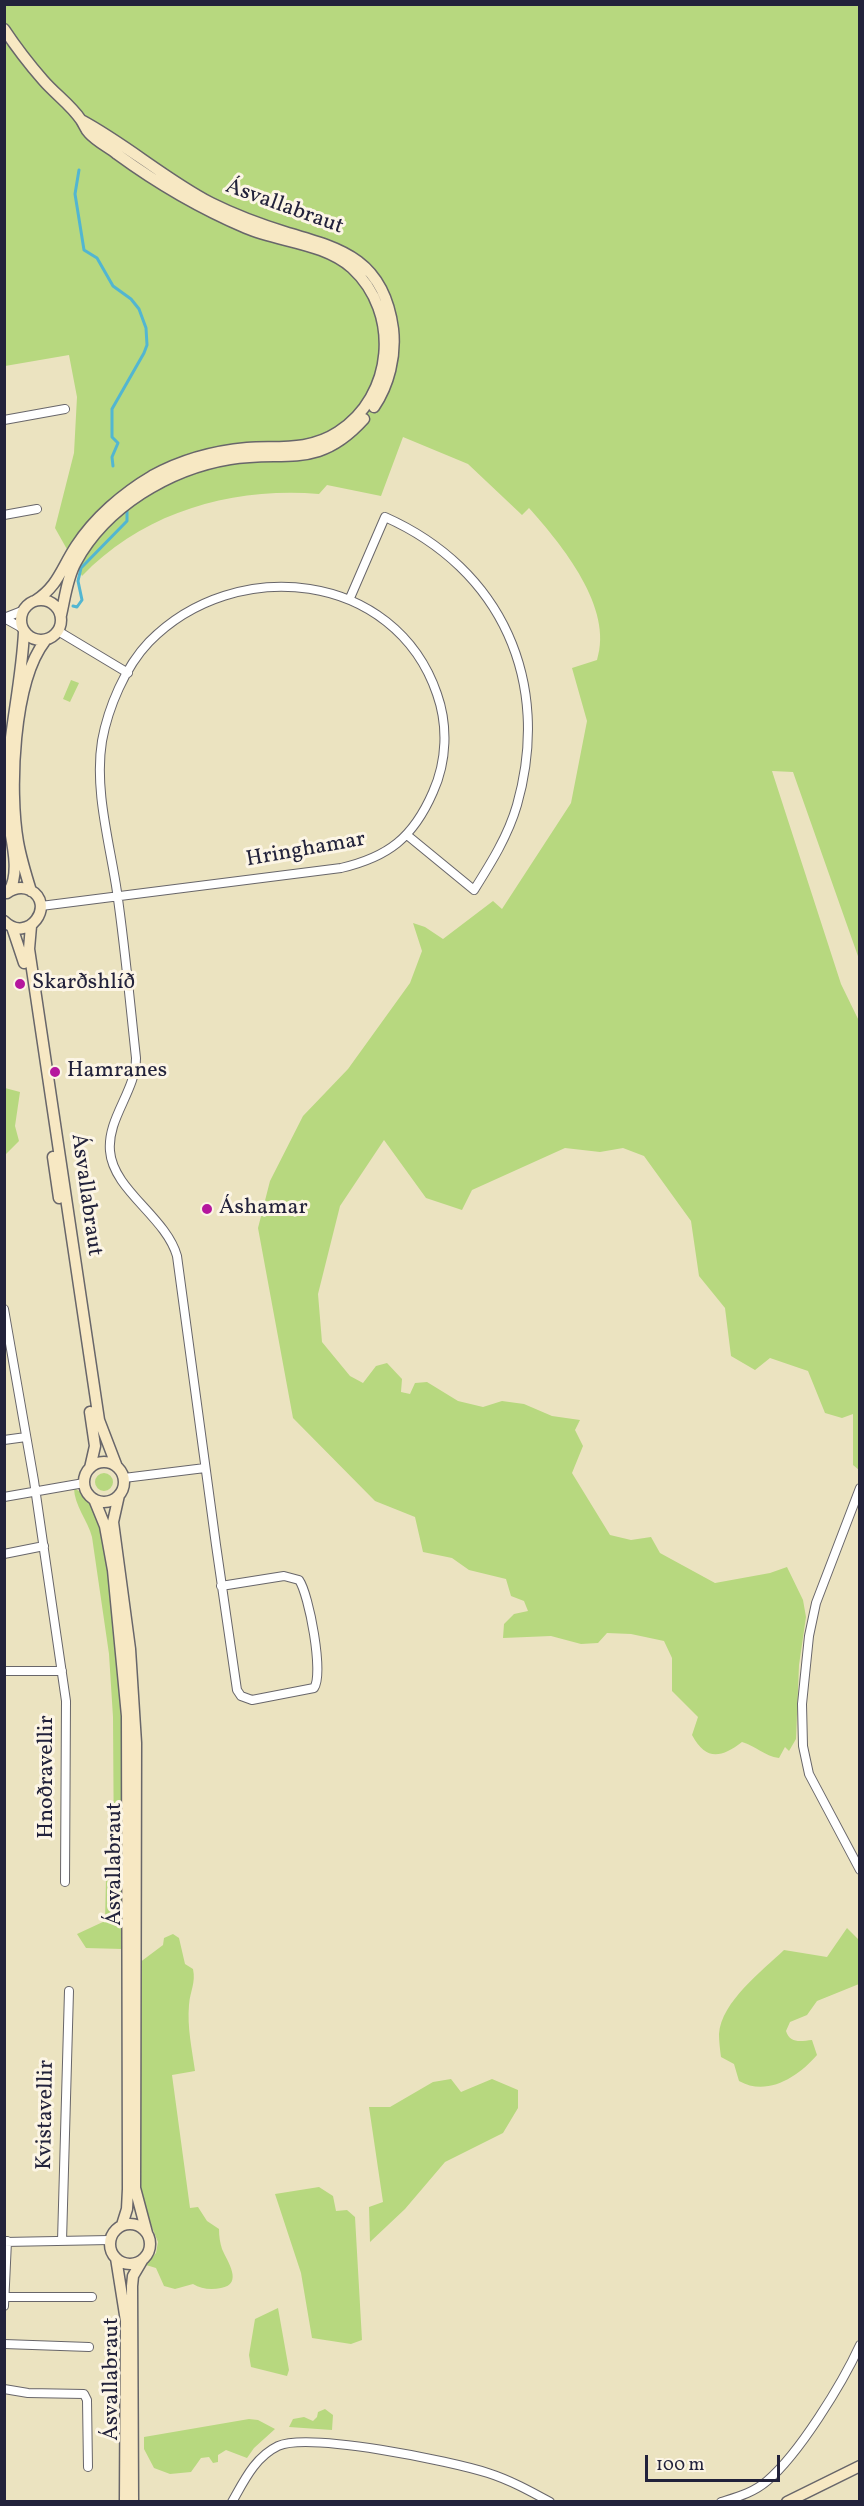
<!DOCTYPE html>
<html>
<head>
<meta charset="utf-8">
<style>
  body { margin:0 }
  #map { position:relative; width:864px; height:2506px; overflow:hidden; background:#ebe3c0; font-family:Vollkorn,serif }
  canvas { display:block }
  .frame { position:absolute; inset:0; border:6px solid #22223b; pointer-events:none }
  .scale { position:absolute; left:645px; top:2455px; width:135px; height:27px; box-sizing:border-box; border:3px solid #22223b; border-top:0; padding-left:8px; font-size:18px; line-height:21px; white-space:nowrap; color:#22223b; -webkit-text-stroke:4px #fcf5e5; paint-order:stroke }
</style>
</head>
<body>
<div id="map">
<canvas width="864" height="2506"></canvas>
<div class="frame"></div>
<div class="scale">100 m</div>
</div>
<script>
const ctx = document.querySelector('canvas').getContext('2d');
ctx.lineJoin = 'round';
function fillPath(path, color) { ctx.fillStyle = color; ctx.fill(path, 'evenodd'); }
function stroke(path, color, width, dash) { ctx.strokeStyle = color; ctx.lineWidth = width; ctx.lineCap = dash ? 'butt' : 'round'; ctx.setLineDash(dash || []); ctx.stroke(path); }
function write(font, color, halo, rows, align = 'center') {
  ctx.font = font + ' Vollkorn,serif'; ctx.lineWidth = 6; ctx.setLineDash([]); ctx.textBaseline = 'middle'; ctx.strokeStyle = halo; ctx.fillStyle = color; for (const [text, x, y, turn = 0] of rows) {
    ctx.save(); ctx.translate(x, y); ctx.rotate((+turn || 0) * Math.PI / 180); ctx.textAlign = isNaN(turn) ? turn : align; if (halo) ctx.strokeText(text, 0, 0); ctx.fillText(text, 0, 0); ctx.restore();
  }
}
fillPath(new Path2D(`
  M5,5H859V959L793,772L772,771L841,984L859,1021V1470L853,1465V1414L842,1418L825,1413L808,1371L770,1358L755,1370L731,1356L725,1308L699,1276L691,1221L644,1156L623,1148L600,1152L565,1148L472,1190L462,1210L426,1198L384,1140L340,1206L318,1294L322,1342L350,1376L363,1383L376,1366L387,1363L402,1379L401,1392L410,1394L415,1383L427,1382L458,1401L483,1407L502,1401L524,1404L552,1416L580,1420L575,1430L583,1446L572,1473L610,1535L631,1540L651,1537L660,1553L715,1583L770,1573L787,1567L803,1600L806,1617L799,1665L796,1739L789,1751L785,1747L779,1758C764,1756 756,1746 742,1742C721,1758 706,1761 692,1735L698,1717L672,1691V1658L664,1641L631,1634L607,1633L598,1643L581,1644L551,1636L503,1638L504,1624L514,1614L528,1611L524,1601L511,1596L506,1579L469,1570L452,1558L423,1552L415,1517L375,1501L293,1418L258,1228L270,1181L303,1116L348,1069L410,983L422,951L413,923L425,927L443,939L493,901L502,909L571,803L587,721L572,668L597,660C614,608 562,545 529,508L522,515L468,464L403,437L381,496L327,485L319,494C231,487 144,512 82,576L55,528L74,453L77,397L69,355L5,366Z
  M71,680L79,683L70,702L63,699Z
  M5,1088L20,1092L15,1126L19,1141L5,1155Z
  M95 1482a9 9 0 1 1 18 0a9 9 0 1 1-18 0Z
  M74,1488L82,1493L93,1506L105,1536L123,1715L122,1949L86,1948L77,1934L105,1921L106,1878L114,1867L113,1717L109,1654L92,1537C88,1521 74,1505 74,1488Z
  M847,1928L858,1939L859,1984L817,2001L807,2015L790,2022L786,2031C790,2044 801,2041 812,2040L817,2055C798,2077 767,2097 739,2081L734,2064L721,2057C720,2050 719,2041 719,2034C721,2002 763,1970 784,1950L827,1957Z
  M173,1934L179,1938L185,1964L193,1969C196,1983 190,1991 189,2005C187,2027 192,2049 195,2071L172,2075L190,2208L198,2207L207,2221L219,2229C219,2236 220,2243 222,2249C227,2261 244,2284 221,2288C211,2290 201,2289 193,2284L175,2289L164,2286L156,2268L146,2265L156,2253L158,2242L140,2198L139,1963L163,1945L164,1938Z
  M451,2079L461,2092L492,2079L518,2090V2108L503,2133L445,2162L405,2209L370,2242L369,2207L383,2202L369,2107H390L433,2082Z
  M319,2187L333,2196L336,2211L347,2210L355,2217L362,2340L351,2344L312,2338L301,2273L275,2194Z
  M278,2308L289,2370L287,2376L251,2367L249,2355L255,2319Z
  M325,2409L333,2415L332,2430L289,2427L293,2419L304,2417L313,2421L317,2417L318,2412Z
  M249,2419L258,2420L275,2429L254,2448L247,2458L226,2450L218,2455V2462L213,2463L209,2457L201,2458L191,2472L170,2474L154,2468L144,2449V2437Z`), '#b7d87f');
stroke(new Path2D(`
  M79,170L75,194L84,250L97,258L113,286L131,299L139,309L146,328L147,345L144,353L112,409V437L118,443L112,457L113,466
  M73,606L77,607L82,600L78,581L81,568L127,521V511`), '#52b6d1', 3);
const minor = new Path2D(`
  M4,420L65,409
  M4,515L37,509
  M350,598L385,517C502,569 552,682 517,805C508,836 491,863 474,890L407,835
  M4,618L22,628
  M4,618L22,611
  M58,631L128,673
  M41,906L341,868C388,857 413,838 433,792C447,761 448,725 437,694C395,571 235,554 149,642C125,667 108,708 102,741C94,790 110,844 117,892C125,947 130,1003 136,1058C136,1091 107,1118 110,1151C113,1190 166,1217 177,1256L216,1545L237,1690L241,1696L252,1700L314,1688C324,1674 309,1594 299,1580L284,1576L221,1586
  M4,1309L34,1481L66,1701L65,1882
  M4,1440L26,1437
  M124,1478L205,1468
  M860,1488L816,1603L809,1636L802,1704L803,1746L809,1774L860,1870
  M4,1497L84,1483
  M4,1554L44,1546
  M4,1671H62
  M62,2241L69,1991
  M4,2242L110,2240
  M4,2297H92
  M4,2306L7,2241
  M4,2344L89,2347
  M4,2389L28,2393L84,2394L87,2400L88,2467
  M232,2502C244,2481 255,2457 278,2446C309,2432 451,2461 488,2473C510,2480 530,2491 550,2502
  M721,2502C737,2497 753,2493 767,2481C799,2454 842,2384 860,2345`);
const secondary = new Path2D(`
  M4,29C16,47 29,64 43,80C55,94 71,105 81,120C84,124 85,129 89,133C96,141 108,147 117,154C158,184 199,208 246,228C279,242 324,243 352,268C401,313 394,396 338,432C309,451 279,446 247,448C214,451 181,460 152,476C123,493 94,518 76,546C61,569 58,586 35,601
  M81,120C126,144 165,179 211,203C235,215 262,225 288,233C344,249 384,261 393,329C396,356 389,385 374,407
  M21 620a20 20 0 1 1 40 0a20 20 0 1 1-40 0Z
  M61,615C65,598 67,578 76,562C106,507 169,469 230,459C287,450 318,470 364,419
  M9,891C22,870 9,834 7,810C4,749 21,693 24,632
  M31,891C26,875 21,859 18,842C9,791 13,682 45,641
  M4,921C28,945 57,904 30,890C21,886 14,888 7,893
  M31,926L29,949L99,1420L117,1467
  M12,927L24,963
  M53,1157L59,1198
  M84 1482a20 20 0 1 1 40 0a20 20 0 1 1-40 0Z
  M90,1468L95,1446L90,1412
  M119,1495L113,1522L130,1649L136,1743L135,2188L147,2233
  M94,1499L105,1526L113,1570L127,1716L128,2189L127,2209L122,2225
  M110 2244a20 20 0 1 1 40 0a20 20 0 1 1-40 0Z
  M116,2258L126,2321L125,2502
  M133,2502L132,2286L133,2276L143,2259
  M787,2502L860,2466`);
stroke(minor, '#68666a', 10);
stroke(secondary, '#68666a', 13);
stroke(minor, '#fff', 8);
stroke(secondary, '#f7e8c3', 10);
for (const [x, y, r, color] of [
  [20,984,6,"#b5179e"],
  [55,1072,6,"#b5179e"],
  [207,1209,6,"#b5179e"]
]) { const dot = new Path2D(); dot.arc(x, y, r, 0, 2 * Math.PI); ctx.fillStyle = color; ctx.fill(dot); stroke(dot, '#fcf5e5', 2); }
write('22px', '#22223b', '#fcf5e5', [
  ["Ásvallabraut",284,208,20],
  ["Hringhamar",306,851,-10],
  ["Ásvallabraut",85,1195,82],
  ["Hnoðravellir",48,1777,-90],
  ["Ásvallabraut",116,1864,-90],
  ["Kvistavellir",47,2115,-89],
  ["Ásvallabraut",113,2379,-90]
]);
write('22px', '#22223b', '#fcf5e5', [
  ["Skarðshlíð",32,984],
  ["Hamranes",67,1072],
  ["Áshamar",219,1209]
], 'left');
</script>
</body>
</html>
